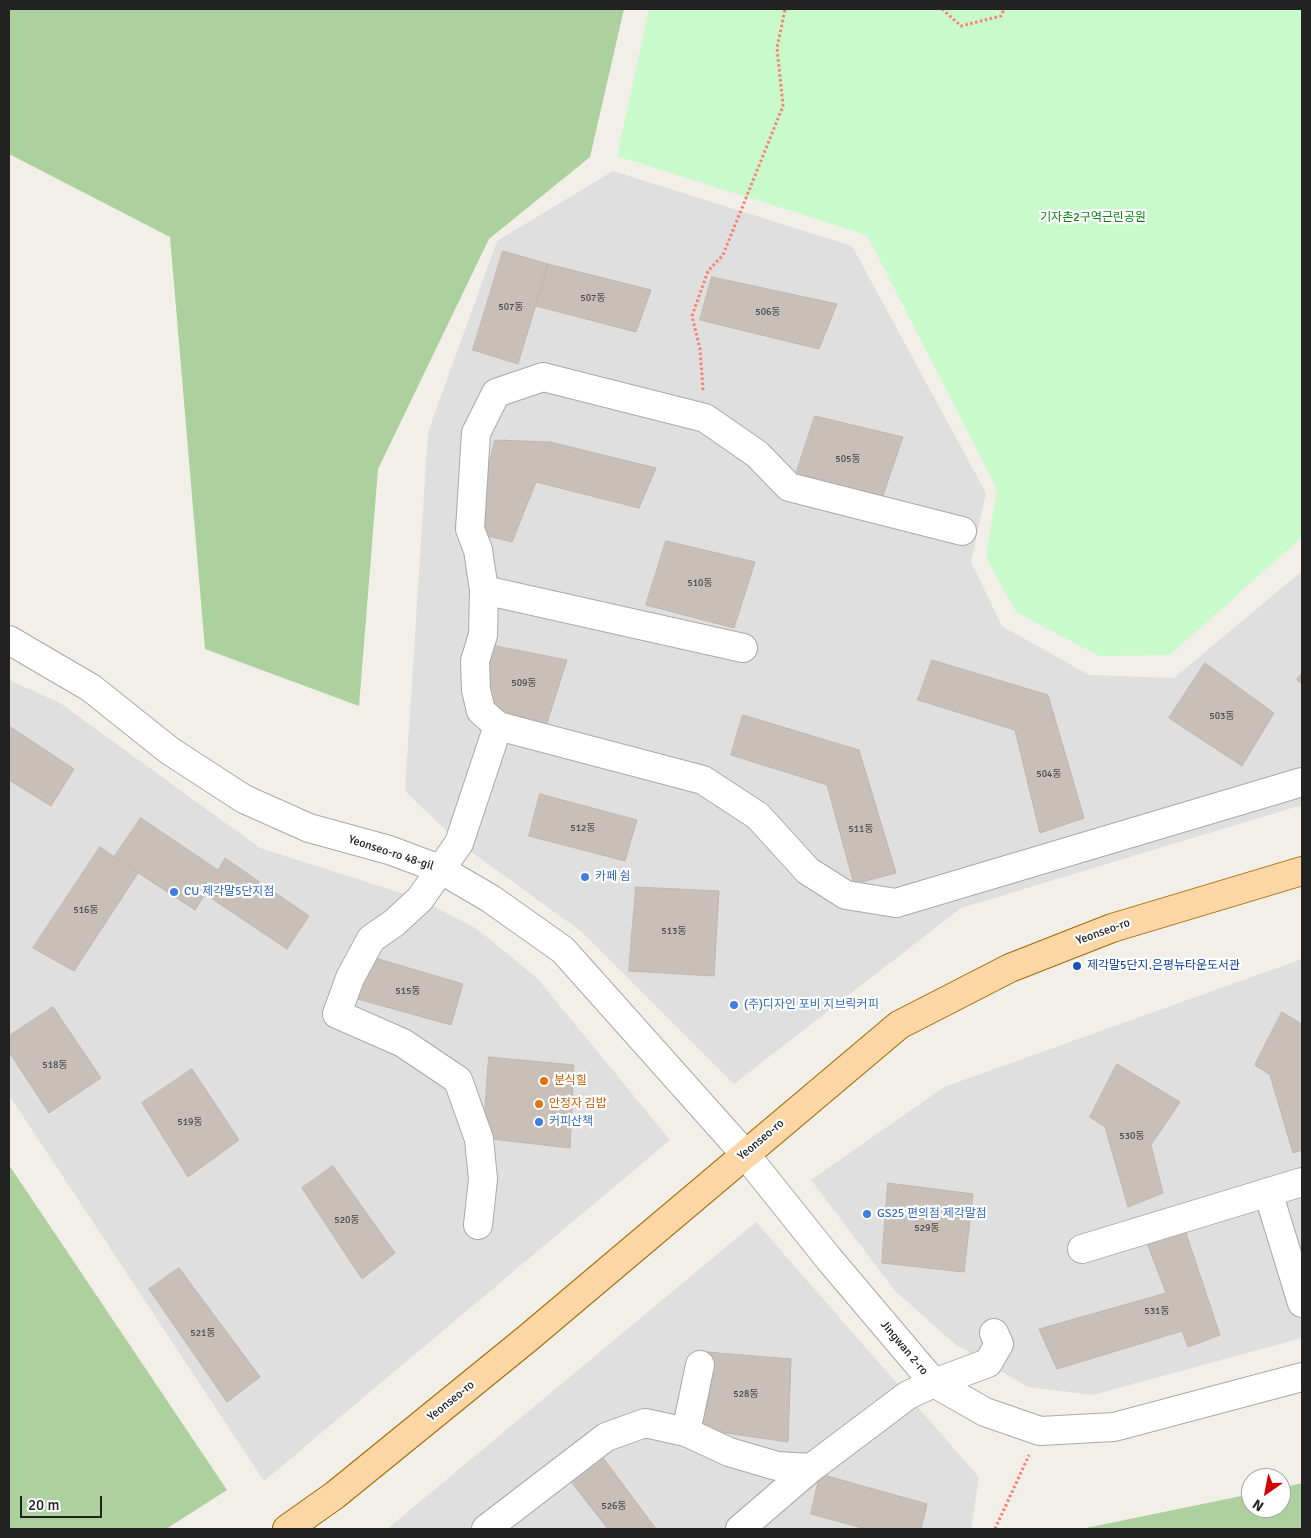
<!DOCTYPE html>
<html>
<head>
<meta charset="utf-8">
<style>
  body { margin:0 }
  #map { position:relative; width:1311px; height:1538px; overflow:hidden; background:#f2efe9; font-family:Signika,sans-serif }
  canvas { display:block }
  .frame { position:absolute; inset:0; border:10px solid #222; pointer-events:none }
  .north { position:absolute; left:1241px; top:1468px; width:50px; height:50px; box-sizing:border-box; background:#fff; border:1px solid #a7a7a7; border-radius:50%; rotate:213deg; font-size:14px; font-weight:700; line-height:20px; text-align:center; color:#222 }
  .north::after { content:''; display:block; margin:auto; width:18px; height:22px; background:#d40000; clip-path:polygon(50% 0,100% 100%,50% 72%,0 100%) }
  .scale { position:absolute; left:20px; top:1496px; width:82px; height:22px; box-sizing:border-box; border:2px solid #222; border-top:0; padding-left:6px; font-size:15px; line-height:18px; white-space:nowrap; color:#222; -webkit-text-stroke:4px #fff; paint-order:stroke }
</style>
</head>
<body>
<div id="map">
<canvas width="1311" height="1538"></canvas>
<div class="frame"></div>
<div class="north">N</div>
<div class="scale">20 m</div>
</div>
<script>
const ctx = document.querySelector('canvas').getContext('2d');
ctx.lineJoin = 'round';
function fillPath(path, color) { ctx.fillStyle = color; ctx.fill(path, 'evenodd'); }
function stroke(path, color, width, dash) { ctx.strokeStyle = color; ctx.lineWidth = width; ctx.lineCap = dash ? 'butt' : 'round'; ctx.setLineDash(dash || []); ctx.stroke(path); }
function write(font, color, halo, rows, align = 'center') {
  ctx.font = font + ' Signika,"Noto Sans KR",sans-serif'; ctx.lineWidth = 4.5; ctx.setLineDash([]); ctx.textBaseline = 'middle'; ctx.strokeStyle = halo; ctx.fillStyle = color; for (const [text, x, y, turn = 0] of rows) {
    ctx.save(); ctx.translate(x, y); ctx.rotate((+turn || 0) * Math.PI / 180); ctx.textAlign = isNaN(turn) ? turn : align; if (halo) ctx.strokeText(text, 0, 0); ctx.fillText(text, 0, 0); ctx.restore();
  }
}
fillPath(new Path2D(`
  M613,171L852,246L986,493L971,562L1002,626L1089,675L1174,678L1302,571V805L961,908L734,1084L582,932L459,843L405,791L428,432L497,241Z
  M9,680L60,703L260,848L420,899L477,929L537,978L670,1140L264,1481L9,1095Z
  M1302,959V1338L1093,1395L1028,1387L955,1344L895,1291L811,1180L944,1087Z
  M756,1222L979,1477L971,1529H387Z`), '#e0dfdf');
fillPath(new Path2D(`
  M9,9H624L590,157L489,239L378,469L359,706L205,649L170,237L9,154Z
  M9,1165L227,1490L166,1529H9Z
  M1302,1483V1529H1081L1251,1494V1508H1281V1488Z`), '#add19e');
fillPath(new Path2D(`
  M649,9H1302V537L1170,655L1099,656L1016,612L986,557L997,489L867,235L617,156Z`), '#c8facc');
const building = new Path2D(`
  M503,251L548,264L518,364L473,350Z
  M548,264L651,290L636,332L536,306Z
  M712,277L837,304L819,349L700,320Z
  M815,416L903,437L880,504L794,480Z
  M495,440L550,442L656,468L639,508L536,482L512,542L484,535L477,516Z
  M666,541L755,562L734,628L646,605Z
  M491,645L567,660L546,726L486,705Z
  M932,660L1048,695L1084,818L1040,833L1015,730L918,700Z
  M1205,663L1274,713L1242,766L1169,718Z
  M1302,673V684L1297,680Z
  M743,715L859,750L896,873L854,884L827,785L731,755Z
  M9,726L74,769L51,806L9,780Z
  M540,794L637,820L625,861L529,836Z
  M141,818L218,870L225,858L309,916L287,949L205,894L195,910L114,857Z
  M100,847L138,873L74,971L33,948Z
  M636,887L719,891L714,976L629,971Z
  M365,955L463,984L451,1025L354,998Z
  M53,1007L101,1078L49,1113L9,1052V1036Z
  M1282,1012L1302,1024V1150L1293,1153L1270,1075L1255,1065Z
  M489,1057L574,1065L570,1148L483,1138Z
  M1117,1064L1180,1102L1151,1145L1163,1193L1128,1207L1105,1127L1090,1117Z
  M192,1069L239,1140L188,1177L142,1103Z
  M333,1166L395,1253L362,1279L302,1188Z
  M888,1183L973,1194L964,1272L882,1263Z
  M1186,1233L1220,1335L1188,1347L1182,1331L1057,1369L1039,1329L1166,1293L1147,1243Z
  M179,1268L260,1377L227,1402L149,1289Z
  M707,1352L791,1359L788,1442L698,1429Z
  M604,1459L656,1529H608L572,1483Z
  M820,1474L927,1504L921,1529H866L811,1514Z`);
fillPath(building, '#c7bfb8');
stroke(building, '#c4b6ab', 1);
const minor = new Path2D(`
  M484,590L743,648
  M9,640L91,688L170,751L244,799L309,828L389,850L440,869L491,899L563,950L745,1154L829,1259L934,1383L985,1412L1040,1431L1114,1427L1302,1377
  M498,726L703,780L758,816L808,871L846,895L896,903L1302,782
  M1268,1192L1302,1303
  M478,1225L483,1179L479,1139L458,1080L403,1043L337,1014L350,978L371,939L394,923L420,899L459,843L498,726L481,711L476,690L475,661L483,635L484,590L478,550L470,529L476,433L496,393L543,377L705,418L757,454L789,487L962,531
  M1082,1249L1302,1182
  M686,1432L700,1365
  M486,1529L606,1437L645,1423L686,1432L729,1452L777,1466L811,1468L908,1395L934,1383L988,1363L999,1344L994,1333
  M740,1529L811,1468`);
const major = new Path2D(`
  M287,1529L335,1495L528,1338L899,1025L1010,968L1112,928L1302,871`);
stroke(minor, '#a9a9a9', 30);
stroke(major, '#a06b00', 30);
stroke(new Path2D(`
  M942,9L961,26L1001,16L1004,9
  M703,390L700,349L692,316L708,271L723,255L783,106L777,48L785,9
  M995,1529L1029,1455`), '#fa8072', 3, [2.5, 2.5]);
stroke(minor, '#fff', 28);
stroke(major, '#fcd6a4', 28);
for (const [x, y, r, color] of [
  [585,877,5,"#3f7fe0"],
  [174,892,5,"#3f7fe0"],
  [1077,966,5,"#1a4fb4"],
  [734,1005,5,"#3f7fe0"],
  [544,1081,5,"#e8710a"],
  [539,1104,5,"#e8710a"],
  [539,1122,5,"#3f7fe0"],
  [867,1214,5,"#3f7fe0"]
]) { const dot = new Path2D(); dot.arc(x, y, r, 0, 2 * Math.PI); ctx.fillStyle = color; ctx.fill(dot); stroke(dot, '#fff', 2); }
write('10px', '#4b4948', null, [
  ["507동",593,298],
  ["507동",511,307],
  ["506동",768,312],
  ["505동",848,459],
  ["510동",700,583],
  ["509동",524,683],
  ["503동",1222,716],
  ["504동",1049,774],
  ["512동",583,828],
  ["511동",861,829],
  ["516동",86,910],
  ["513동",674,931],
  ["515동",408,991],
  ["518동",55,1065],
  ["519동",190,1122],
  ["530동",1132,1136],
  ["520동",347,1220],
  ["529동",927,1228],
  ["531동",1157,1311],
  ["521동",203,1333],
  ["528동",746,1394],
  ["526동",614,1506]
]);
write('12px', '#0c8416', '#fff', [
  ["기자촌2구역근린공원",1093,218]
]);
write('12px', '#222', '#fff', [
  ["Yeonseo-ro 48-gil",391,853,18],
  ["Yeonseo-ro",1103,932,-20],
  ["Yeonseo-ro",761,1140,-40],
  ["Jingwan 2-ro",904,1348,50],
  ["Yeonseo-ro",451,1401,-39]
]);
write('12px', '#366cbe', '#fff', [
  ["카페 쉼",595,877],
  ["CU 제각말5단지점",184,892],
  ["(주)디자인 포비 지브릭커피",744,1005],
  ["커피산책",549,1122],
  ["GS25 편의점 제각말점",877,1214]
], 'left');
write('12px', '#164399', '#fff', [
  ["제각말5단지.은평뉴타운도서관",1087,966]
], 'left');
write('12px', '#c56008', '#fff', [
  ["분식힐",554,1081],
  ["안정자 김밥",549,1104]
], 'left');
</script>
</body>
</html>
